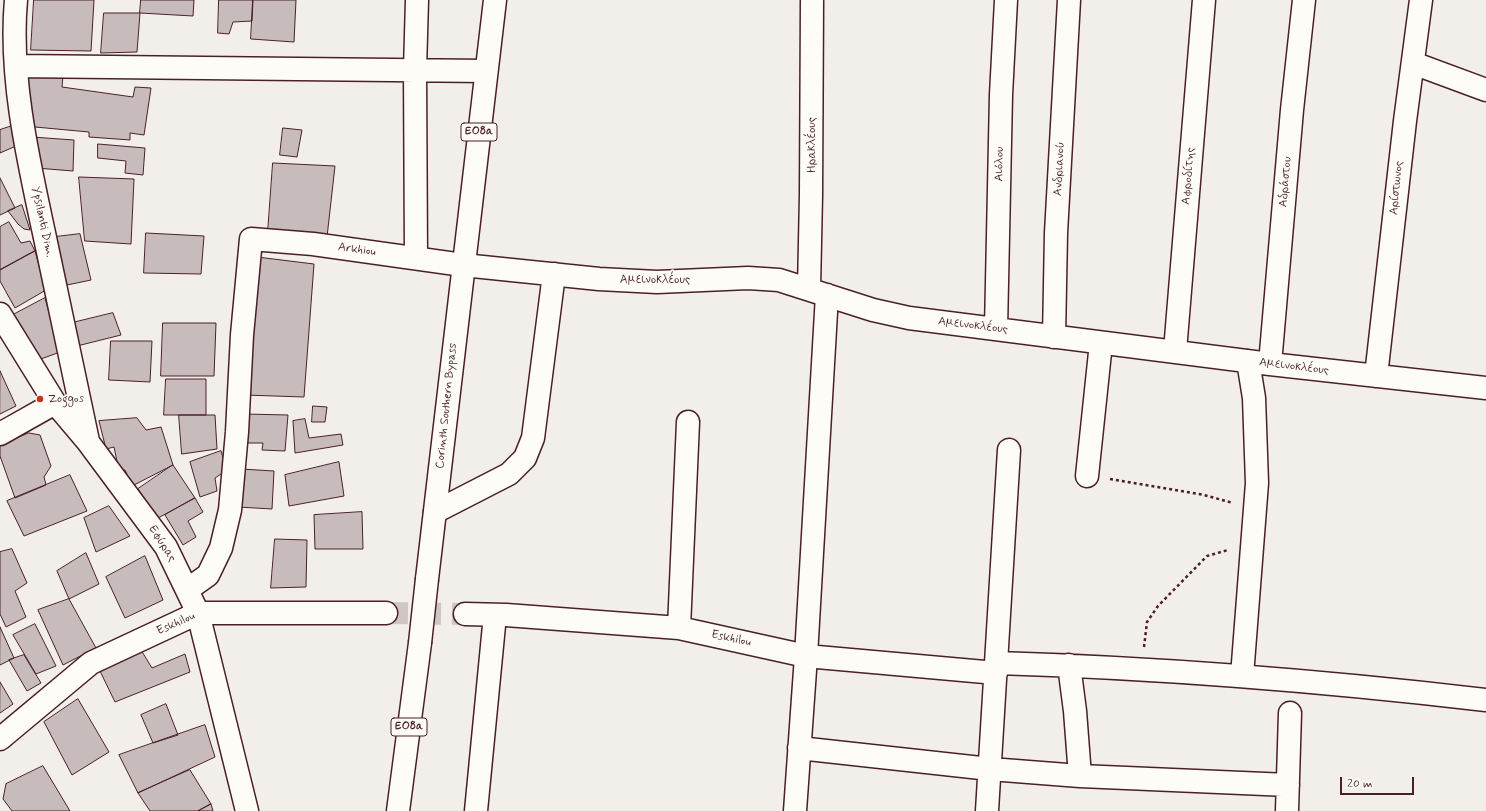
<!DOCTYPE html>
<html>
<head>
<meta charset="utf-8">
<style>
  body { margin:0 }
  #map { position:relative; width:1486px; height:811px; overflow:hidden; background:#f2efeb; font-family:Mynerve,sans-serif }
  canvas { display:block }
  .scale { position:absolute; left:1340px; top:777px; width:74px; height:18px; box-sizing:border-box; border:2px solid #4a1f2b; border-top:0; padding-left:5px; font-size:12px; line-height:14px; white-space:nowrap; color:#4a1f2b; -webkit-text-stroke:3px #fdfcf7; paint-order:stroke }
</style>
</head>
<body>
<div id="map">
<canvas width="1486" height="811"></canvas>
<div class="scale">20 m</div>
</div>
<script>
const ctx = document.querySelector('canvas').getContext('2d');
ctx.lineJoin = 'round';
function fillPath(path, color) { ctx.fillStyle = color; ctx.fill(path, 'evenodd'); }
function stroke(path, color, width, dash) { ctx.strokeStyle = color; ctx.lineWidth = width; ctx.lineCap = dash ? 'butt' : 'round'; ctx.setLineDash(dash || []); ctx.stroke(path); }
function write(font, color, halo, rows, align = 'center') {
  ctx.font = font + ' Mynerve,sans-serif'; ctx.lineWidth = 3.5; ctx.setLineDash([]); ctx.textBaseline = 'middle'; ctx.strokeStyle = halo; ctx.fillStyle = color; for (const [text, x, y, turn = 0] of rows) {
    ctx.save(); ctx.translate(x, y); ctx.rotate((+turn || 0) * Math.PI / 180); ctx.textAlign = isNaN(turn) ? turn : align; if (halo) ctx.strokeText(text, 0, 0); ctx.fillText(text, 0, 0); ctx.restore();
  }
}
const building = new Path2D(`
  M34,0H94L91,51L31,50Z
  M141,0H194L193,16L140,13Z
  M219,0H253L252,21L233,22L229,34L218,33Z
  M253,0H296L294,42L251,39Z
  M104,13H140L137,52L101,53Z
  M27,76H63L62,87L133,97L135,87L151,88L144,135L130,133V140L89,137V132L35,127Z
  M12,126L16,146L0,153V130Z
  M283,128L302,130L297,157L280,155Z
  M32,137L74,140L73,171L36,168Z
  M98,144L145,148L143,175L125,173L126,161L98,158Z
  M273,163L335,166L327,237L268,232Z
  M79,177L134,179L131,244L85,241Z
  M0,178L15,208L0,215Z
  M22,205L30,230L24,229L18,224L8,211Z
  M9,222L21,243L30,241L35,251L0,270V227Z
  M146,233L204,236L201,274L144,273Z
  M80,234L91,280L67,285L55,237Z
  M35,251L46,290L15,308L0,281V270Z
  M257,257L314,264L304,397L244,395Z
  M45,298L60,352L41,359L11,316Z
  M113,313L121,335L77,346L72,323Z
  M163,323H216L214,376H161Z
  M111,341H152L150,382L109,380Z
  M0,371L16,406L0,414Z
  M166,379H206V415H164Z
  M313,406L327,407L325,422H312Z
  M245,414L288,415L285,451L262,450L263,443H243Z
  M179,415H215L217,449L182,454Z
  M137,418L146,430L161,427L173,465L132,486L125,470L119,471L114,447L106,449L99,421Z
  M305,419L309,438L341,434L343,445L295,453L293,421Z
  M29,433L40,435L51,466L44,477L46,485L15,498L0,456V445Z
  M221,451L227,470L215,478L217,491L200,497L190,462Z
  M339,462L344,496L289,506L285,475Z
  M173,465L195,498L158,518L138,489Z
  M241,469L274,471L272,509L238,507Z
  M70,475L87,511L24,536L7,501Z
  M195,498L203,512L188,521L196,537L183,545L165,515Z
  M109,506L130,536L96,552L84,518Z
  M362,512L363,549H315L314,515Z
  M275,539L307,540L306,587L271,588Z
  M12,549L27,583L15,591L26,617L6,627L0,614V552Z
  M86,553L99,584L69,599L57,571Z
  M145,556L163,600L125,618L106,577Z
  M69,599L96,648L63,665L38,610Z
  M35,624L56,666L36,674L13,635Z
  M0,627L14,658L0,665Z
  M141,650L152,668L185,654L190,672L115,702L99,669Z
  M24,655L41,683L27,691L9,660Z
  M0,682L13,704L0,713Z
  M78,699L109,752L72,775L44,722Z
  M166,704L178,735L153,743L141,715Z
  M205,725L215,757L138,793L119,755Z
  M43,766L70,811H12L3,799L6,784Z
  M190,770L211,804L198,811H150L138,793Z
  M211,804L213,811H198Z`);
fillPath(building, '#c8bbbb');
stroke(building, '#4a1f2b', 1);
stroke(new Path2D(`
  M386,613L465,614`), '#d0c5c5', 22, [22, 11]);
const minor = new Path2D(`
  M16,0C9,76 28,159 44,233C59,302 73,372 88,441
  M1413,63L1486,90
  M16,66L486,71
  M416,258L415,70L417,0
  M809,289L811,195L812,0
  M0,314L55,403L88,442L166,547L198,613L247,811
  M996,329L1001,95L1006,0
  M1054,337L1056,233L1069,0
  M1175,351L1204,0
  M1270,364L1292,110L1304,0
  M1376,376L1405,121L1421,0
  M0,434L55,403
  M1087,476L1101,343
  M435,512L509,474L525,458L533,438L554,274
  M187,590L208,575L221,548L230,510L237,432L242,335L251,239L313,244L463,265L599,279L657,282L748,278L779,280L873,310L909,318L1270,364L1486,388
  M465,614L506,615L679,628L806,656L996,673
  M679,628L688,422
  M997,663C1160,668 1323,681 1486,700
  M1069,665L1075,711L1080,776
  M1242,676L1257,483L1254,398L1248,361
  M0,739L91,663L198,613H386
  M799,748L990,769L1080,776L1288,785
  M476,811L495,615
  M795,811L806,656L827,295
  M987,811L1009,450
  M1287,811L1290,713`);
const trunk = new Path2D(`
  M427,579L495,0
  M398,811L420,643`);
stroke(minor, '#4a1f2b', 25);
stroke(trunk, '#4a1f2b', 25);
stroke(new Path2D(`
  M1110,479L1204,495L1233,503
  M1144,647L1147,622L1158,606L1207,556L1228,550`), '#4a1f2b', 2.5, [3, 3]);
stroke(minor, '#fdfcf7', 22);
stroke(trunk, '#fdfcf7', 22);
const trunkBridge = new Path2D(`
  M420,643L427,579`);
stroke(trunkBridge, '#4a1f2b', 25, []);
stroke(trunkBridge, '#fdfcf7', 22);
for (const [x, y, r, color] of [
  [40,399,4,"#c8321e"]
]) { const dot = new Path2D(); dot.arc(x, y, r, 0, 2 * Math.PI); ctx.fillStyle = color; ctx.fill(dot); stroke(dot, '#fdfcf7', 1.5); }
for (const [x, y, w] of [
  [479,132,36],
  [409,727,36]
]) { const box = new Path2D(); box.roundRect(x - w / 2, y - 9, w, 18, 3); ctx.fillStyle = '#fdfcf7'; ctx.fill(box); stroke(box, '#4a1f2b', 1); }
write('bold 11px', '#4a1f2b', null, [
  ["ΕΟ8α",479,132],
  ["ΕΟ8α",409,727]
]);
write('12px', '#4a1f2b', '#fdfcf7', [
  ["Ηρακλέους",812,145,-90],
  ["Αιόλου",1000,164,-89],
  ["Ανδριανού",1060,169,-87],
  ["Αφροδίτης",1189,176,-85],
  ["Αδράστου",1286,182,-85],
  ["Αρίστωνος",1397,188,-84],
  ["Ypsilanti Dim.",42,222,78],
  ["Arkhiou",357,250,8],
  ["Αμεινοκλέους",655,280],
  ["Αμεινοκλέους",973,326,7],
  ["Αμεινοκλέους",1294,367,7],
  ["Corinth Southern Bypass",447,406,-84],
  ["Εφύρας",162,544,58],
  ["Eskhilou",176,624,-24],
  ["Eskhilou",731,639,12]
]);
write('12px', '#4a1f2b', '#fdfcf7', [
  ["Zoggos",48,399]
], 'left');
</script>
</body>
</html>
